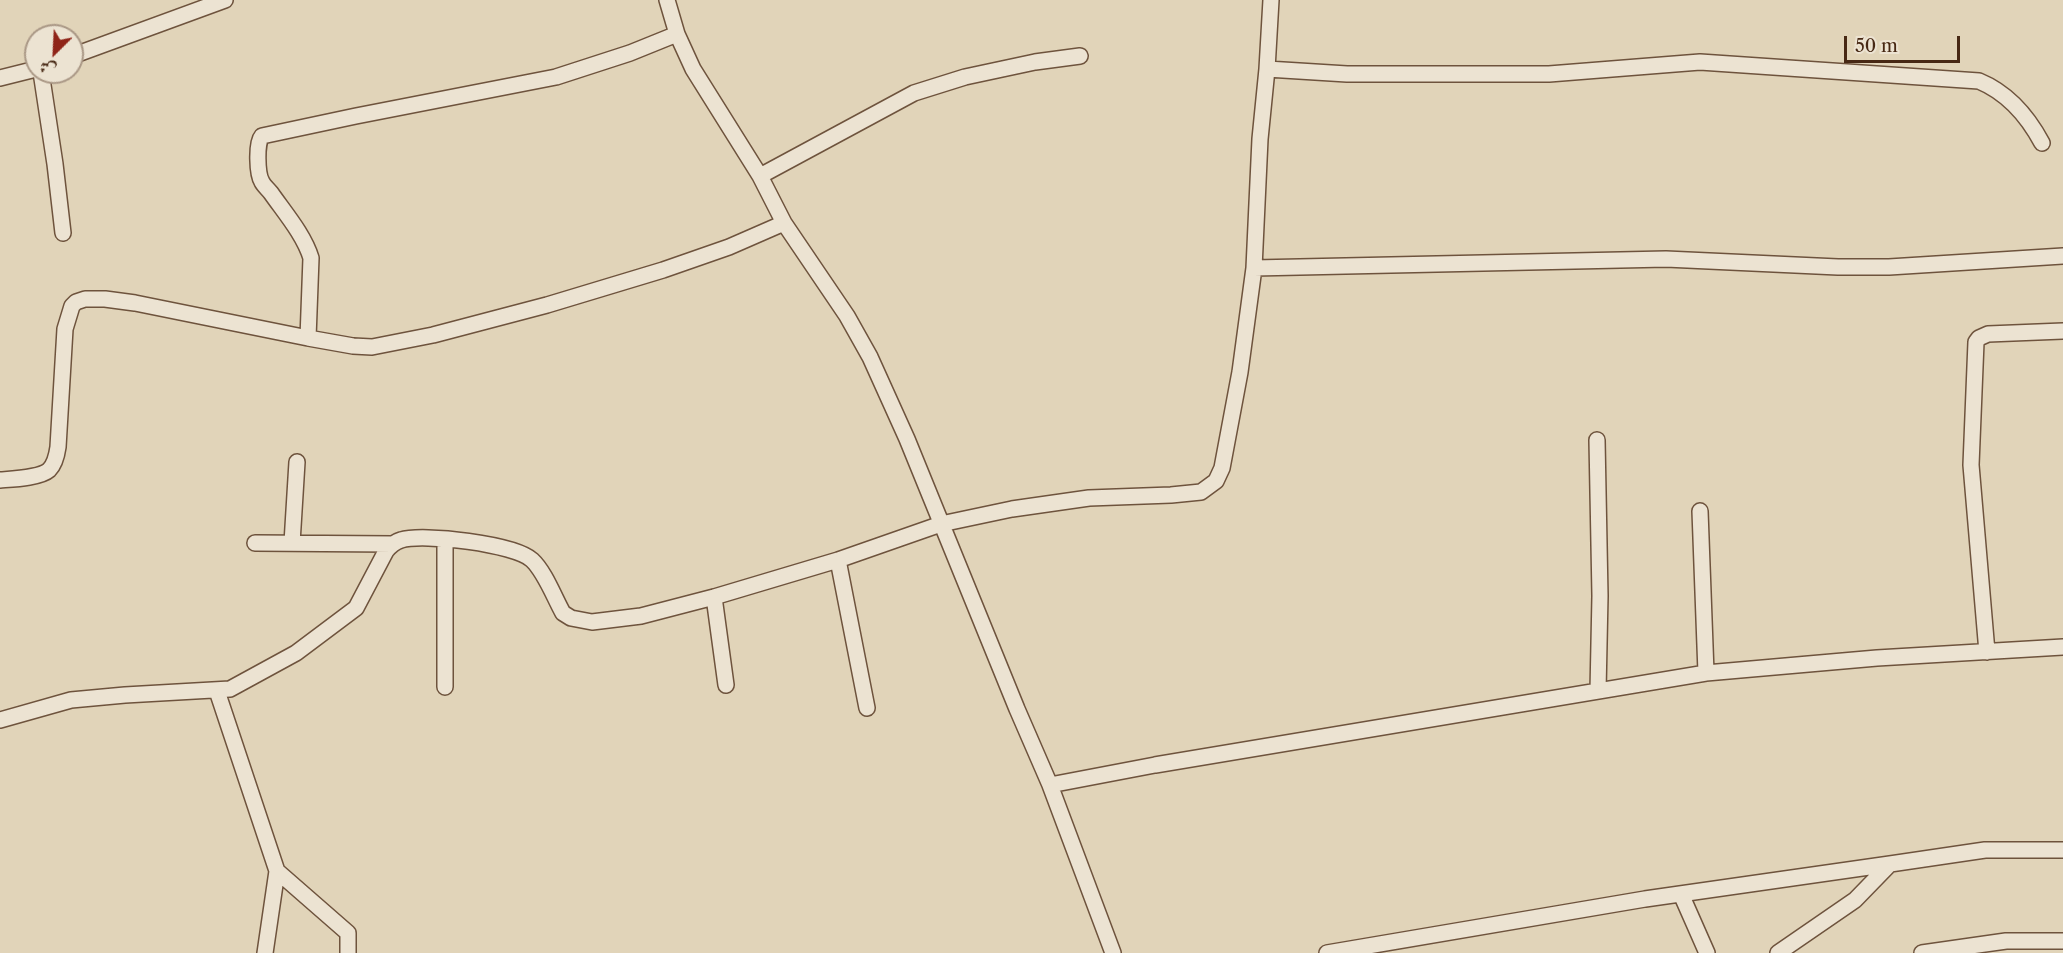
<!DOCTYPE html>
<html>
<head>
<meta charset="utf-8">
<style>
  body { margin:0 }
  #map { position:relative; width:2063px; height:953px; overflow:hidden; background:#e1d4b9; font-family:"Libre Caslon Text",Amiri,serif }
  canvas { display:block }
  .north { position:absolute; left:24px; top:24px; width:60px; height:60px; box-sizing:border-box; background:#ece3d2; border:2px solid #aa9886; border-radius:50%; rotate:204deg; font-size:16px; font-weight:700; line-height:24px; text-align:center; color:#472814 }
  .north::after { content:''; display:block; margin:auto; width:21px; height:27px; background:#8f2418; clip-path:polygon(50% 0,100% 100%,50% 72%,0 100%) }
  .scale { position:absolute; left:1844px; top:36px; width:116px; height:27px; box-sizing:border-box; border:3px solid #472814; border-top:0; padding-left:8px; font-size:18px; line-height:21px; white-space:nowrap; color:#472814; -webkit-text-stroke:4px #ece3d2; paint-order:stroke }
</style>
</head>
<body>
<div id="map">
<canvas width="2063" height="953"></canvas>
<div class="north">ش</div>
<div class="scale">50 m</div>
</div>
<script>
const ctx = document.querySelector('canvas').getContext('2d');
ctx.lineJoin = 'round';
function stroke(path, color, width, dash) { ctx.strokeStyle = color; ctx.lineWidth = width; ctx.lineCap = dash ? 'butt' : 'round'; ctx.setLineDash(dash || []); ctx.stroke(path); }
const minor = new Path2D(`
  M667,0L677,34L693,69L760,176L784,223L847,316L870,357L907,439L1017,709L1050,785L1113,953
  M72,56L225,0
  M1267,69L1347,74H1549L1700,62L1979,81C2008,93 2027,115 2042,143
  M41,72L55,164L63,233
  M0,78L36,69
  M760,176L914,93L965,77L1035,62L1080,56
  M1254,268L1666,259L1838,267H1889L2063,256
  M308,338L311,258C304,235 285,213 271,193C268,189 264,186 262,182C257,174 256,143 262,136L356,116L556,77L630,53L677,34
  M1597,440L1600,596L1598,691
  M0,480C12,479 40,478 49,470C55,464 57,454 58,447L65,329L72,306L76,302L85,299H105L135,303L308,338L353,346L372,347L433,335L547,305L663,270L729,247L784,223
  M1700,511L1706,673
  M445,540V687
  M255,543L393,544
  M292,543L297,462
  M838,560L867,708
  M714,597L726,685
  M1987,652L1971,465L1976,342L1979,338L1988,334L2063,331
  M217,691L277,871L348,933V953
  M0,720L71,700L125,695L230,689L296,653L356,608L386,551C390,546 394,542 401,540C423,533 515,544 532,560C545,572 554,597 563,613L571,618L592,622L641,616L714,597L838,560L941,524L1012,509L1089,498L1171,495L1201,492L1216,481L1222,468L1240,372L1254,268L1260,139L1267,69L1271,0
  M1050,785L1155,765L1706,673L1877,658L2063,647
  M1681,894L1707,953
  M265,953L277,871
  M1327,953L1645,899L1890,864L1985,850H2063
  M1778,953L1855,900L1890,864
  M1922,953L2006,941H2063`);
stroke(minor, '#6e533d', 18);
stroke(minor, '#ece3d2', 15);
</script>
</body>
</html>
